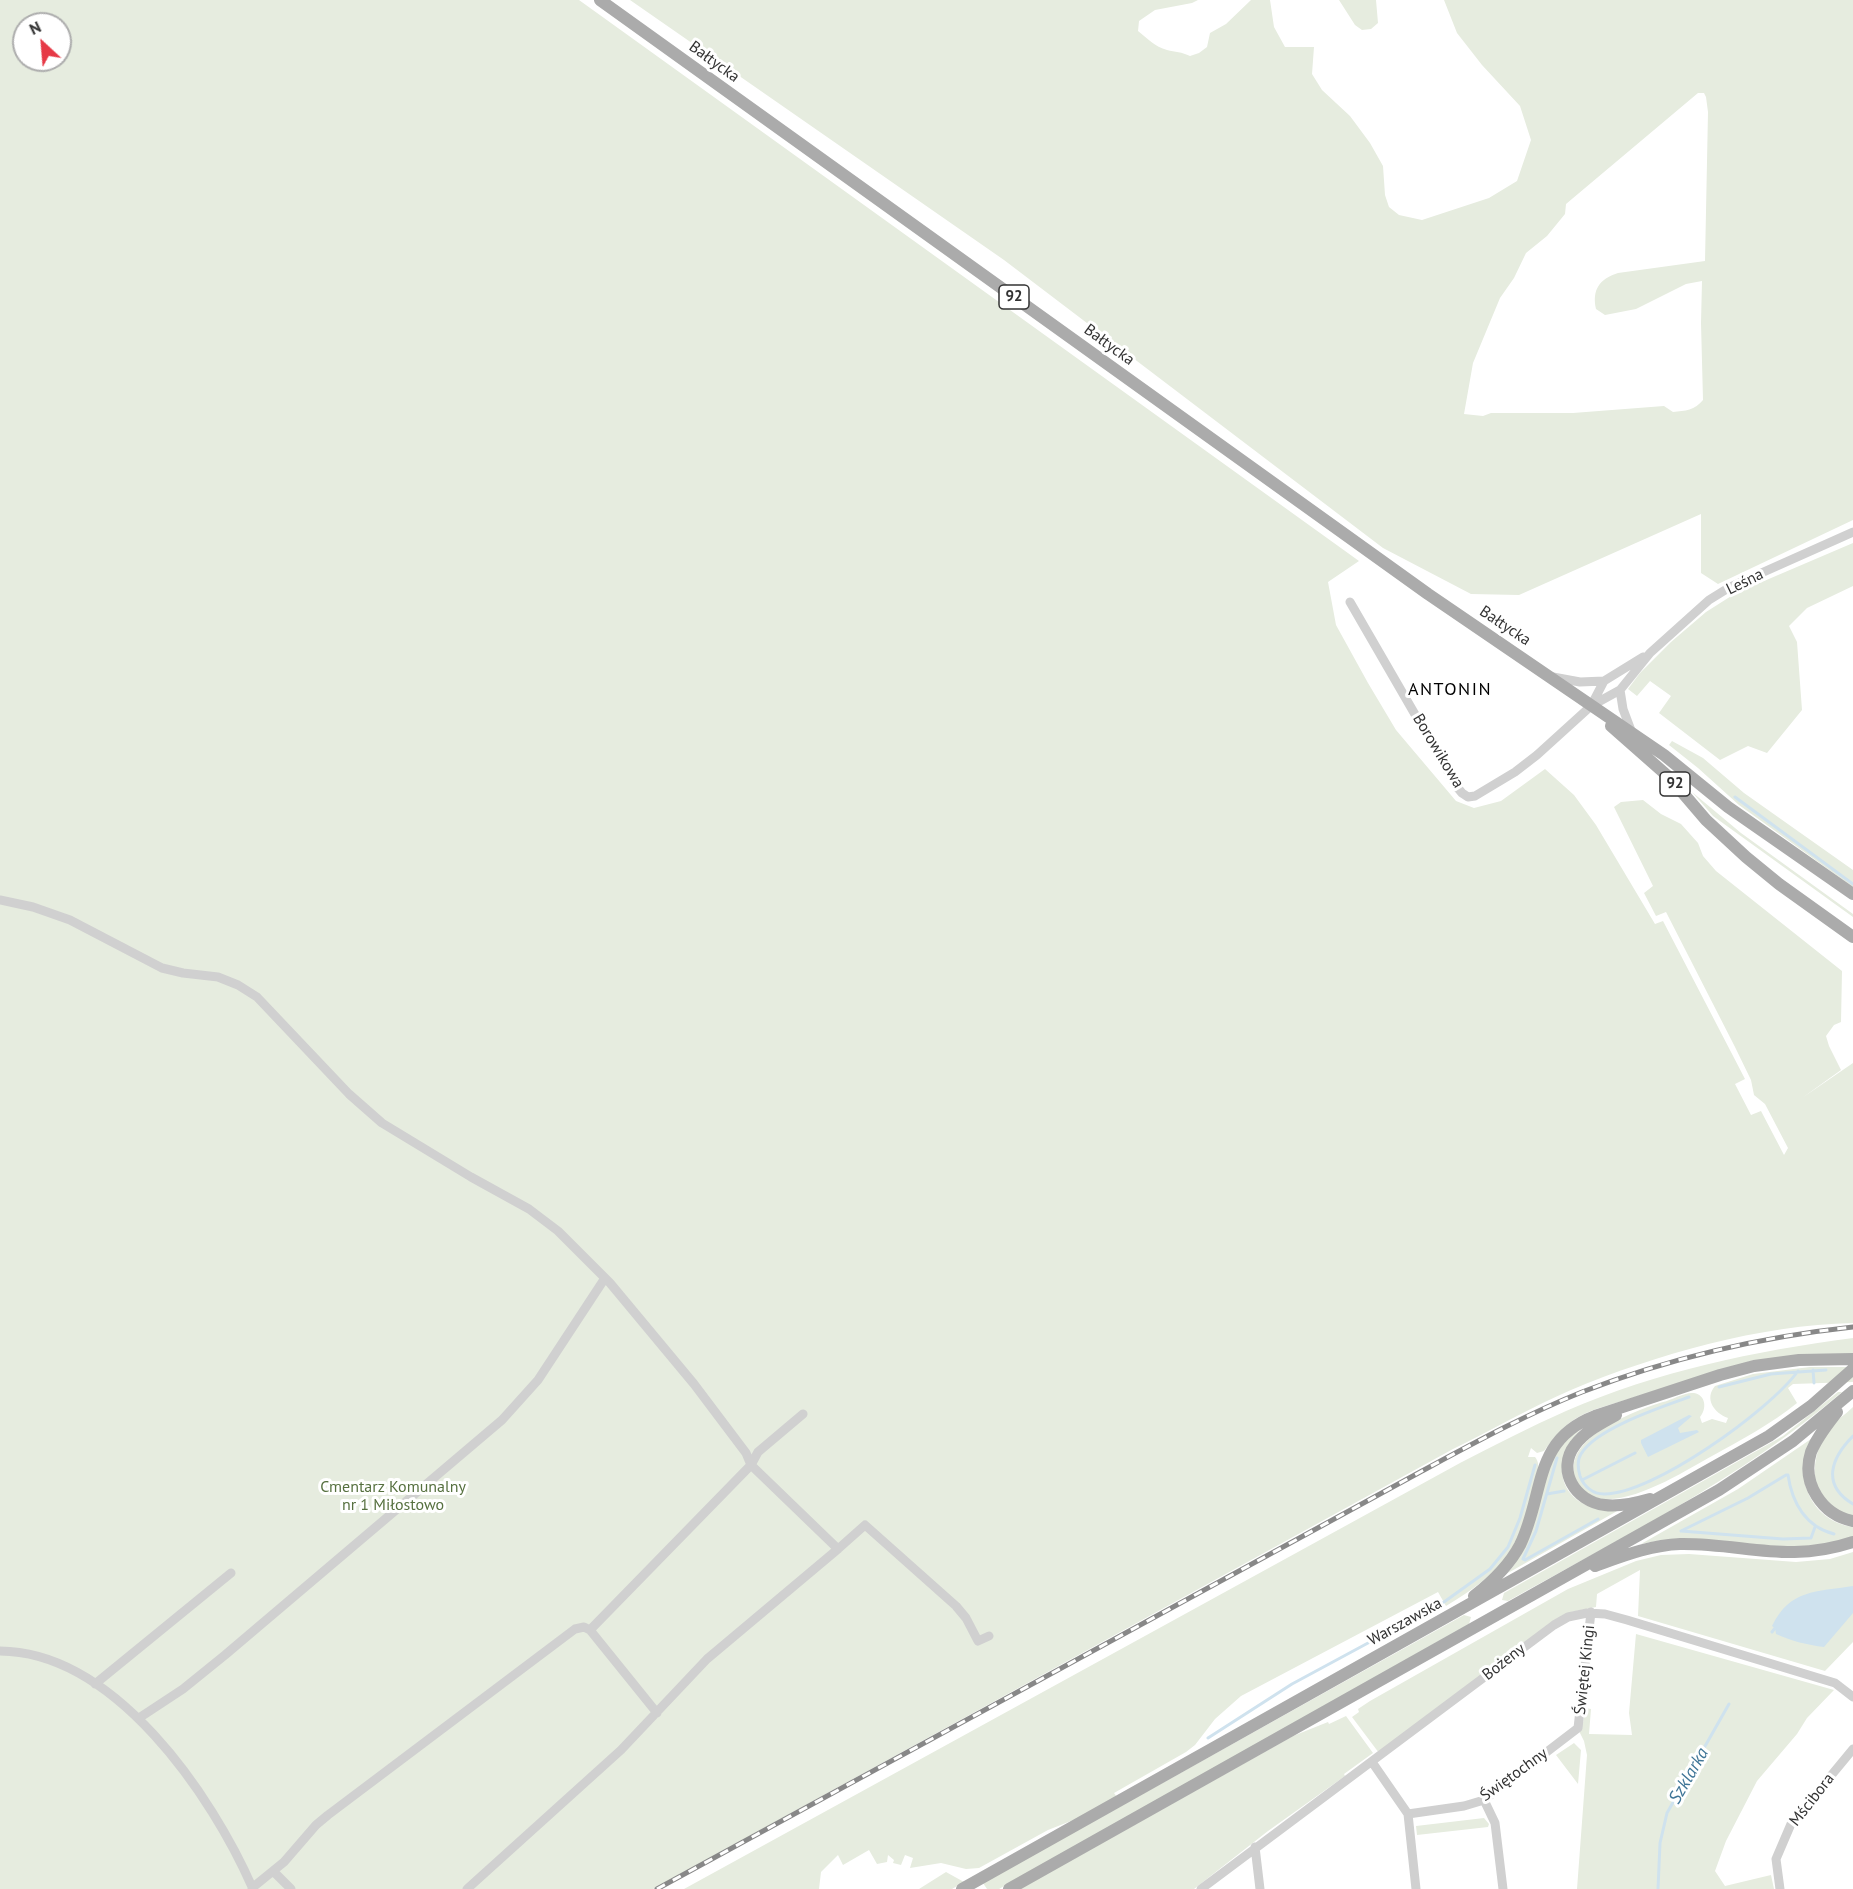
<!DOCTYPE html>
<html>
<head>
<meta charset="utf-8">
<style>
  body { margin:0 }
  #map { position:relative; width:1853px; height:1889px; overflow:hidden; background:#fff; font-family:"PT Sans",sans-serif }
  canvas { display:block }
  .north { position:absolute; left:12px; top:12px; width:60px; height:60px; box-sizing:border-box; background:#fff; border:2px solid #adadad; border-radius:50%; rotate:334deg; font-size:16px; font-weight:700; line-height:24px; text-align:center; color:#333 }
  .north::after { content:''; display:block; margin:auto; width:21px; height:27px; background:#e63946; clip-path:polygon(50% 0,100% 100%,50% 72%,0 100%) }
</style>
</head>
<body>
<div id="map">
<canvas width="1853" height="1889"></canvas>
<div class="north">N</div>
</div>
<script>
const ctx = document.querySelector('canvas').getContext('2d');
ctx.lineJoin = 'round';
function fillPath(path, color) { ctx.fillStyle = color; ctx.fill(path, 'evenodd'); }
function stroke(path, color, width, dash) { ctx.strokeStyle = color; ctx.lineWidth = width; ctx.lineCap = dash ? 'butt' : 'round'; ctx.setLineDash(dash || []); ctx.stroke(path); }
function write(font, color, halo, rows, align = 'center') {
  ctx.font = font + ' "PT Sans",sans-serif'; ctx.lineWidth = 6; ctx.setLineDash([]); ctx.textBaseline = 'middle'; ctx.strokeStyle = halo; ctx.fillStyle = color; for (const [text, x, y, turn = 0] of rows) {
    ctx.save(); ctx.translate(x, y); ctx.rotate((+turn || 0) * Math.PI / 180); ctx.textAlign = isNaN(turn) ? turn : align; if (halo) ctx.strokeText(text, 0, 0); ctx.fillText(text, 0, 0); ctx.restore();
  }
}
fillPath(new Path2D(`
  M0,0H579L1359,561L1328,582L1336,625L1368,683L1396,730L1456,801L1474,808L1501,801L1545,769L1574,795L1596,825L1655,924L1663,921L1745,1079L1735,1084L1751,1115L1761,1111L1784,1155L1788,1148L1765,1104L1754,1095L1751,1080L1735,1047L1666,912L1656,916L1644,893L1653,886L1614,807L1621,802L1643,800L1661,814L1681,824L1698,843L1703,856L1716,871L1842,971L1841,1022L1834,1025L1826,1036L1829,1046L1841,1070L1802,1098L1853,1063V1323C1760,1325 1657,1354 1571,1390C1531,1407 1492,1430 1453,1449L653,1889H0ZM24,24H60V60H24Z
  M630,0H1198L1192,3L1155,10L1139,21L1138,31C1147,38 1155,47 1167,50C1175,52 1182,52 1190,56L1199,53L1207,47L1210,33L1226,24L1251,0H1270L1274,27L1285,47H1314L1312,74L1322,90L1350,116L1370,143L1383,166L1385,195L1389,207L1399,215L1422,220L1489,198L1517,181L1531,140L1520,106L1482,65L1457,33L1444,0H1853V520L1718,584L1701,573V514L1519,595L1471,594L1383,548L1004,260ZM1698,93H1704L1706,97L1708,112L1705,261L1618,273C1599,279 1592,290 1596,309L1605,315L1636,309L1686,284L1702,281L1701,323L1703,400C1695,410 1685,411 1673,412L1664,406L1573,413H1491L1483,416L1464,414L1473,363L1500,298L1514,278L1526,253L1547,236L1565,214L1566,204Z
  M1339,0H1376L1378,23L1371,29L1362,30L1355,25Z
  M1853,543V586L1807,608L1789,626L1797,642L1802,710L1767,753L1748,746L1720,760L1659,713L1671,696L1650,681L1637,696L1628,689L1640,673L1671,642L1706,612L1736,593Z
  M1672,741L1703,758L1744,793L1853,870V887L1739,805L1698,768L1669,745Z
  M1692,792L1741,833L1853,914V917L1713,816Z
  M1853,1338V1354L1798,1355L1751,1361L1596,1409C1569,1419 1561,1429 1544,1451L1537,1453L1531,1448L1528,1457H1535C1542,1465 1536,1477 1533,1487C1528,1507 1523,1531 1512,1549C1496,1574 1471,1591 1446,1606L1438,1592L1241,1696L1215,1719L1195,1745L1186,1752L1114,1793L1117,1797L1081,1817L1048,1830L979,1868L966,1869L941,1863L910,1868L913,1858L905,1855L901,1865L893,1863L894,1860L888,1855L887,1862L877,1864L869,1850L843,1865L838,1855L821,1872L819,1889H684L1460,1463C1495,1445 1530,1427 1566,1411C1658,1371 1754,1351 1853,1338Z
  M1810,1367H1853V1382L1793,1384L1788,1388L1797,1403C1771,1424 1741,1440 1712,1456C1684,1471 1600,1527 1577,1482C1556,1440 1636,1410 1663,1402C1672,1400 1684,1392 1694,1393C1706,1395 1707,1409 1700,1417L1702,1423L1712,1419L1726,1423L1728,1418C1714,1413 1704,1399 1715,1386L1753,1374Z
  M1838,1392H1842C1742,1478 1623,1537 1508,1601L1502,1600L1504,1593L1783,1436Z
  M1853,1407V1516C1809,1503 1806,1463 1829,1429C1836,1420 1846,1414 1853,1407Z
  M1583,1427C1543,1465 1563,1514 1619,1510L1508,1573C1542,1533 1534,1484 1561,1445C1566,1438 1576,1433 1583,1427Z
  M1811,1439C1792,1475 1810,1521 1853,1527V1537C1795,1556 1722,1544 1662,1540L1641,1544L1738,1489Z
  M1853,1552V1642L1825,1671L1638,1616L1640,1570L1597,1594L1596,1607L1571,1612L1562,1616L1379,1753L1352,1717L1359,1712L1358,1709L1370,1701L1568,1589L1636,1561L1661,1555L1689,1554L1796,1562L1830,1559Z
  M1464,1615L1471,1617L1469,1624L999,1889H987L983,1883Z
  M1636,1634L1834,1690L1807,1718L1797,1734L1757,1781L1726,1841L1715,1871L1725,1886L1771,1875L1774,1889H1577L1587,1755L1584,1741L1579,1731L1583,1723L1585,1708L1591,1709L1589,1734L1632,1735L1629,1713Z
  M1346,1716L1373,1753L1344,1774L1345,1776L1268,1831L1194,1889H1020L1293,1736L1328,1722L1329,1724Z
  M1574,1743L1581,1750L1578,1784L1556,1755Z
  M1484,1818L1489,1824L1488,1827L1417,1835L1416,1826Z
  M946,1872L964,1882L952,1889H919Z`), '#e6ecdf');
fillPath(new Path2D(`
  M1689,1415L1692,1416L1678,1428L1680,1433L1697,1430L1699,1432L1648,1457L1641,1443V1440Z
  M1853,1586V1613L1824,1647C1807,1645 1792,1641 1776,1634L1775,1628L1772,1626C1790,1589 1816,1592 1853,1586Z`), '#cfe2ee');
stroke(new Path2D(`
  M1735,797L1853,884
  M1813,1370L1814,1383
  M1719,1387L1771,1374L1826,1370
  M1689,1397C1661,1407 1595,1429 1581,1454C1577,1460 1578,1469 1580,1476C1584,1487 1593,1494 1604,1494C1652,1495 1770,1410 1798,1371
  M1853,1436C1831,1458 1821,1485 1853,1504
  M1557,1458L1536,1531L1523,1559L1525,1560L1598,1519
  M1582,1480L1635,1453
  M1547,1494L1564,1491
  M1681,1531L1748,1498L1786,1475H1788C1792,1503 1806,1527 1834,1534
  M1681,1531L1783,1539L1811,1538L1815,1527
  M1772,1632L1775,1628
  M1208,1738L1292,1684L1444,1602L1490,1569L1508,1547L1520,1518L1535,1465
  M1658,1889L1660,1843L1667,1813L1729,1704`), '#cfe2ee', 3);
stroke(new Path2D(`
  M1350,602L1457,787L1462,793L1468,797L1475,796L1515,772L1537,755L1591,706L1620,690L1650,653L1709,600L1730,587L1853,532
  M1553,677L1580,682L1604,681L1643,657
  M1620,690L1623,709L1632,733
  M1591,706L1604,681
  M0,900L33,907L70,920L162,968L183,973L218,977L238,985L257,997L349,1094L382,1123L471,1177L529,1209L558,1231L610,1283L694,1384L746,1453L751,1465L838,1549L707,1659L621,1750L467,1889
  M838,1549L865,1525L956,1606L966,1618L978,1641L989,1636
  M590,1630L751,1465L758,1452L803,1414
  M0,1651C115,1652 212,1795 253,1889
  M95,1684L231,1573
  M139,1718L183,1689L225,1655L502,1420L538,1380L605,1278
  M1372,1762L1408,1814L1416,1889
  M1484,1800L1495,1823L1503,1889
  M1408,1814L1464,1806L1484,1800L1578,1728L1591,1612
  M1255,1847L1260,1889
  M274,1872L291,1889
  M252,1888L284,1862L316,1825L328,1815L575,1629L584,1627L590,1630L657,1713
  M1201,1889L1554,1625L1568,1617L1587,1613L1605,1614L1627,1620L1835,1683L1853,1697
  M1780,1889L1776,1859L1791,1824L1853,1749`), '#d0d0d0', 9);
stroke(new Path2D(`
  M600,0L1428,594L1664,755L1728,807L1853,894
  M1611,726L1670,778L1706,820L1746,857L1779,884L1853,937
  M1837,1412C1827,1425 1817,1437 1811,1452C1801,1483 1822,1515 1853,1521
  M1616,1415C1602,1423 1585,1431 1575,1445C1556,1470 1575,1502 1605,1505C1620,1507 1636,1503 1650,1499
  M1595,1566C1623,1556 1651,1545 1680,1544C1743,1543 1788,1564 1853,1542
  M1474,1596C1492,1582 1509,1566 1520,1545C1545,1494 1532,1440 1595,1416L1720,1375L1754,1366L1799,1360L1853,1359
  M962,1889L1769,1436L1811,1406L1853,1369
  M1009,1889L1719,1490L1793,1441L1853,1391`), '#ababab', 12);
const rail = new Path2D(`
  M657,1889L1422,1471C1474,1443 1527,1414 1582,1392C1670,1358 1760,1337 1853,1327`);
stroke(rail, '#888', 5);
stroke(rail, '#fff', 3, [9]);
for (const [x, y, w] of [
  [1014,297,30],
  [1675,784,30]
]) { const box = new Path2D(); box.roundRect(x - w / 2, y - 12, w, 24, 4.5); ctx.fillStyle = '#fff'; ctx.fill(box); stroke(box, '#333', 1.5); }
write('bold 15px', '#333', null, [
  ["92",1014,297],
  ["92",1675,784]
]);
write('16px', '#333', '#fff', [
  ["Bałtycka",714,62,36],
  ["Bałtycka",1109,345,36],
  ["Leśna",1745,582,-26],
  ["Bałtycka",1505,626,34],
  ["Borowikowa",1438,751,59],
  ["Warszawska",1405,1622,-29],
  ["Bożeny",1504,1662,-38],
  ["Świętej Kingi",1585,1670,-84],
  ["Świętochny",1514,1775,-36],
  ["Mścibora",1812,1800,-52]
]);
write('16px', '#56703f', '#fff', [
  ["Cmentarz Komunalny",393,1487],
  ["nr 1 Miłostowo",393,1505]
]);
ctx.letterSpacing = '1.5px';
write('18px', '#000', '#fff', [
  ["ANTONIN",1450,690]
]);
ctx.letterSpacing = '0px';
write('italic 18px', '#3f7597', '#fff', [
  ["Szklarka",1689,1776,-60]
]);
</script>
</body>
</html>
